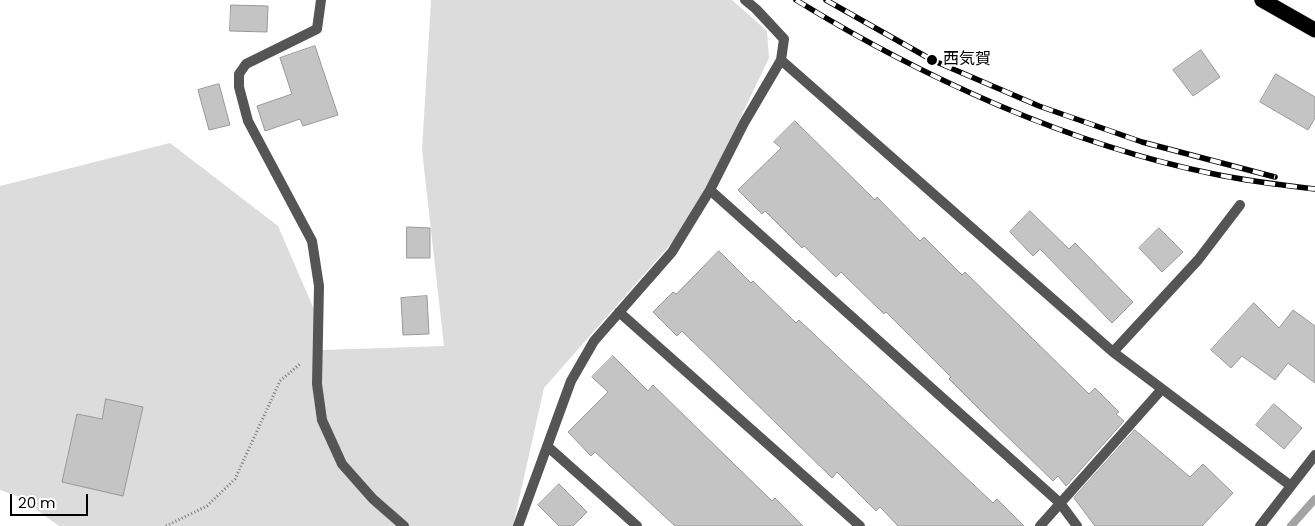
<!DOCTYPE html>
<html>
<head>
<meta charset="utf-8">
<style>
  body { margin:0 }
  #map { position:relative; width:1315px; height:526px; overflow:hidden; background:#fff; font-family:Poppins,sans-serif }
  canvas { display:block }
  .scale { position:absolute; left:10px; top:494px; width:78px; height:22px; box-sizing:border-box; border:2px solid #000; border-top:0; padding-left:6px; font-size:15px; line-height:18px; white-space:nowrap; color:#000; -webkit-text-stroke:4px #fff; paint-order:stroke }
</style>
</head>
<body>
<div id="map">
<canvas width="1315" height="526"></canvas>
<div class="scale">20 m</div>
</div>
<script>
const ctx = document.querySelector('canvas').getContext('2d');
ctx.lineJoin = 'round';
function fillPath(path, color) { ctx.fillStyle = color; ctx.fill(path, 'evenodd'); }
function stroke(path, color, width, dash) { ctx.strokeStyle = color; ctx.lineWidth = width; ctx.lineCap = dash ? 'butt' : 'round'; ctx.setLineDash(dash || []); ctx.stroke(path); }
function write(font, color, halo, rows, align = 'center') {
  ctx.font = font + ' Poppins,"Noto Sans JP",sans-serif'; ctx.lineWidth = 4.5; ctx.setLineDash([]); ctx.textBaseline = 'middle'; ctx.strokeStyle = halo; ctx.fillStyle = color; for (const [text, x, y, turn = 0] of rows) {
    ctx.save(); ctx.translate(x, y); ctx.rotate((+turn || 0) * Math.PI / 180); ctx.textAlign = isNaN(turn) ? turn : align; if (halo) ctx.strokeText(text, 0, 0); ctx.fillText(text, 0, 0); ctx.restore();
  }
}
fillPath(new Path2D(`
  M431,0H732L767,31L769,58L691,221L544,388L513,526H59L17,496L0,490V186L170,143L278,226L319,321L322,350L444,346L422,150Z`), '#dcdcdc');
stroke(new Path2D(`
  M1291,526L1315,499`), '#a3a3a3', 8);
const building = new Path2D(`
  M231,5L268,6L267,32L230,31Z
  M315,46L338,115L303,126L300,119L265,131L257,106L292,94L280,58Z
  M1201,50L1220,77L1193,96L1173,70Z
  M1276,74L1315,97V118L1308,130L1260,102Z
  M219,84L230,125L209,130L198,90Z
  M795,121L875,200L877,197L920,241L924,237L962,275L965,272L1089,394L1095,388L1119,412L1116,414L1124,421L1066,486L1058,476L1053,481L983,413L949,379L951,377L886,312L884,314L841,272L836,277L804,246L802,248L765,211L762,214L738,190L781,148L774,142Z
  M1030,211L1069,249L1075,243L1133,302L1112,323L1040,249L1033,256L1010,232Z
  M407,227L430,228V258H407Z
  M1159,228L1183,252L1162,272L1139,248Z
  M719,251L751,283L753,281L796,323L799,320L993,503L997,499L1024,526H898L880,507L876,511L837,472L832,478L682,331L677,336L653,312L673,292L676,294Z
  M427,296L429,334L403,335L401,298Z
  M1254,303L1279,328L1293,310L1315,326V383L1288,363L1275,380L1242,356L1231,368L1211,350Z
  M613,356L648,391L653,385L772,501L775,498L803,526H675L595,452L591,456L568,432L608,392L592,377Z
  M106,399L143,407L123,496L62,482L77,414L102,419Z
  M1274,404L1302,428L1284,449L1256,425Z
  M1135,430L1190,477L1203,464L1233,493L1202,526H1095L1074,498Z
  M559,484L587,512L573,526H559L538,505Z`);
fillPath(building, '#c4c4c4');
stroke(building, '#999', 1);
const highway = new Path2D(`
  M1262,0L1315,30`);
stroke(highway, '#dbdbdb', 16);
stroke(new Path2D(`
  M166,526L207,506L235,479L280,381L300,364`), '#777', 3, [1, 2.5]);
stroke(new Path2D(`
  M321,0L317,29L246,64L239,74V87L248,121L312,241L319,286L317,384L322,420L342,464L373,499L404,526
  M781,60L1113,352L1291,486
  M710,190L1060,503L1077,526
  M619,312L860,526
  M1113,352L1198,260L1240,205
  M547,446L637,526
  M518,526L571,381L594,341L672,252L710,190L744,123L781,60L784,39L756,9L745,0
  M1040,526L1162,389
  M1260,526L1315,455`), '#555', 10);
stroke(highway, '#000', 15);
const rail = new Path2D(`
  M796,0C921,77 1070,145 1214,174C1247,181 1281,185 1315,189
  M826,0L932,60L1039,106L1142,142L1275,177`);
stroke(rail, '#000', 5.5);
stroke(rail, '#fff', 4, [11]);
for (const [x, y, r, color] of [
  [932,60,6,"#000"]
]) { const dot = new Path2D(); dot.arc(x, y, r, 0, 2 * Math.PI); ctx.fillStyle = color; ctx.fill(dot); stroke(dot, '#fff', 2); }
write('16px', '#000', '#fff', [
  ["西気賀",943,60]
], 'left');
</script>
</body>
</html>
